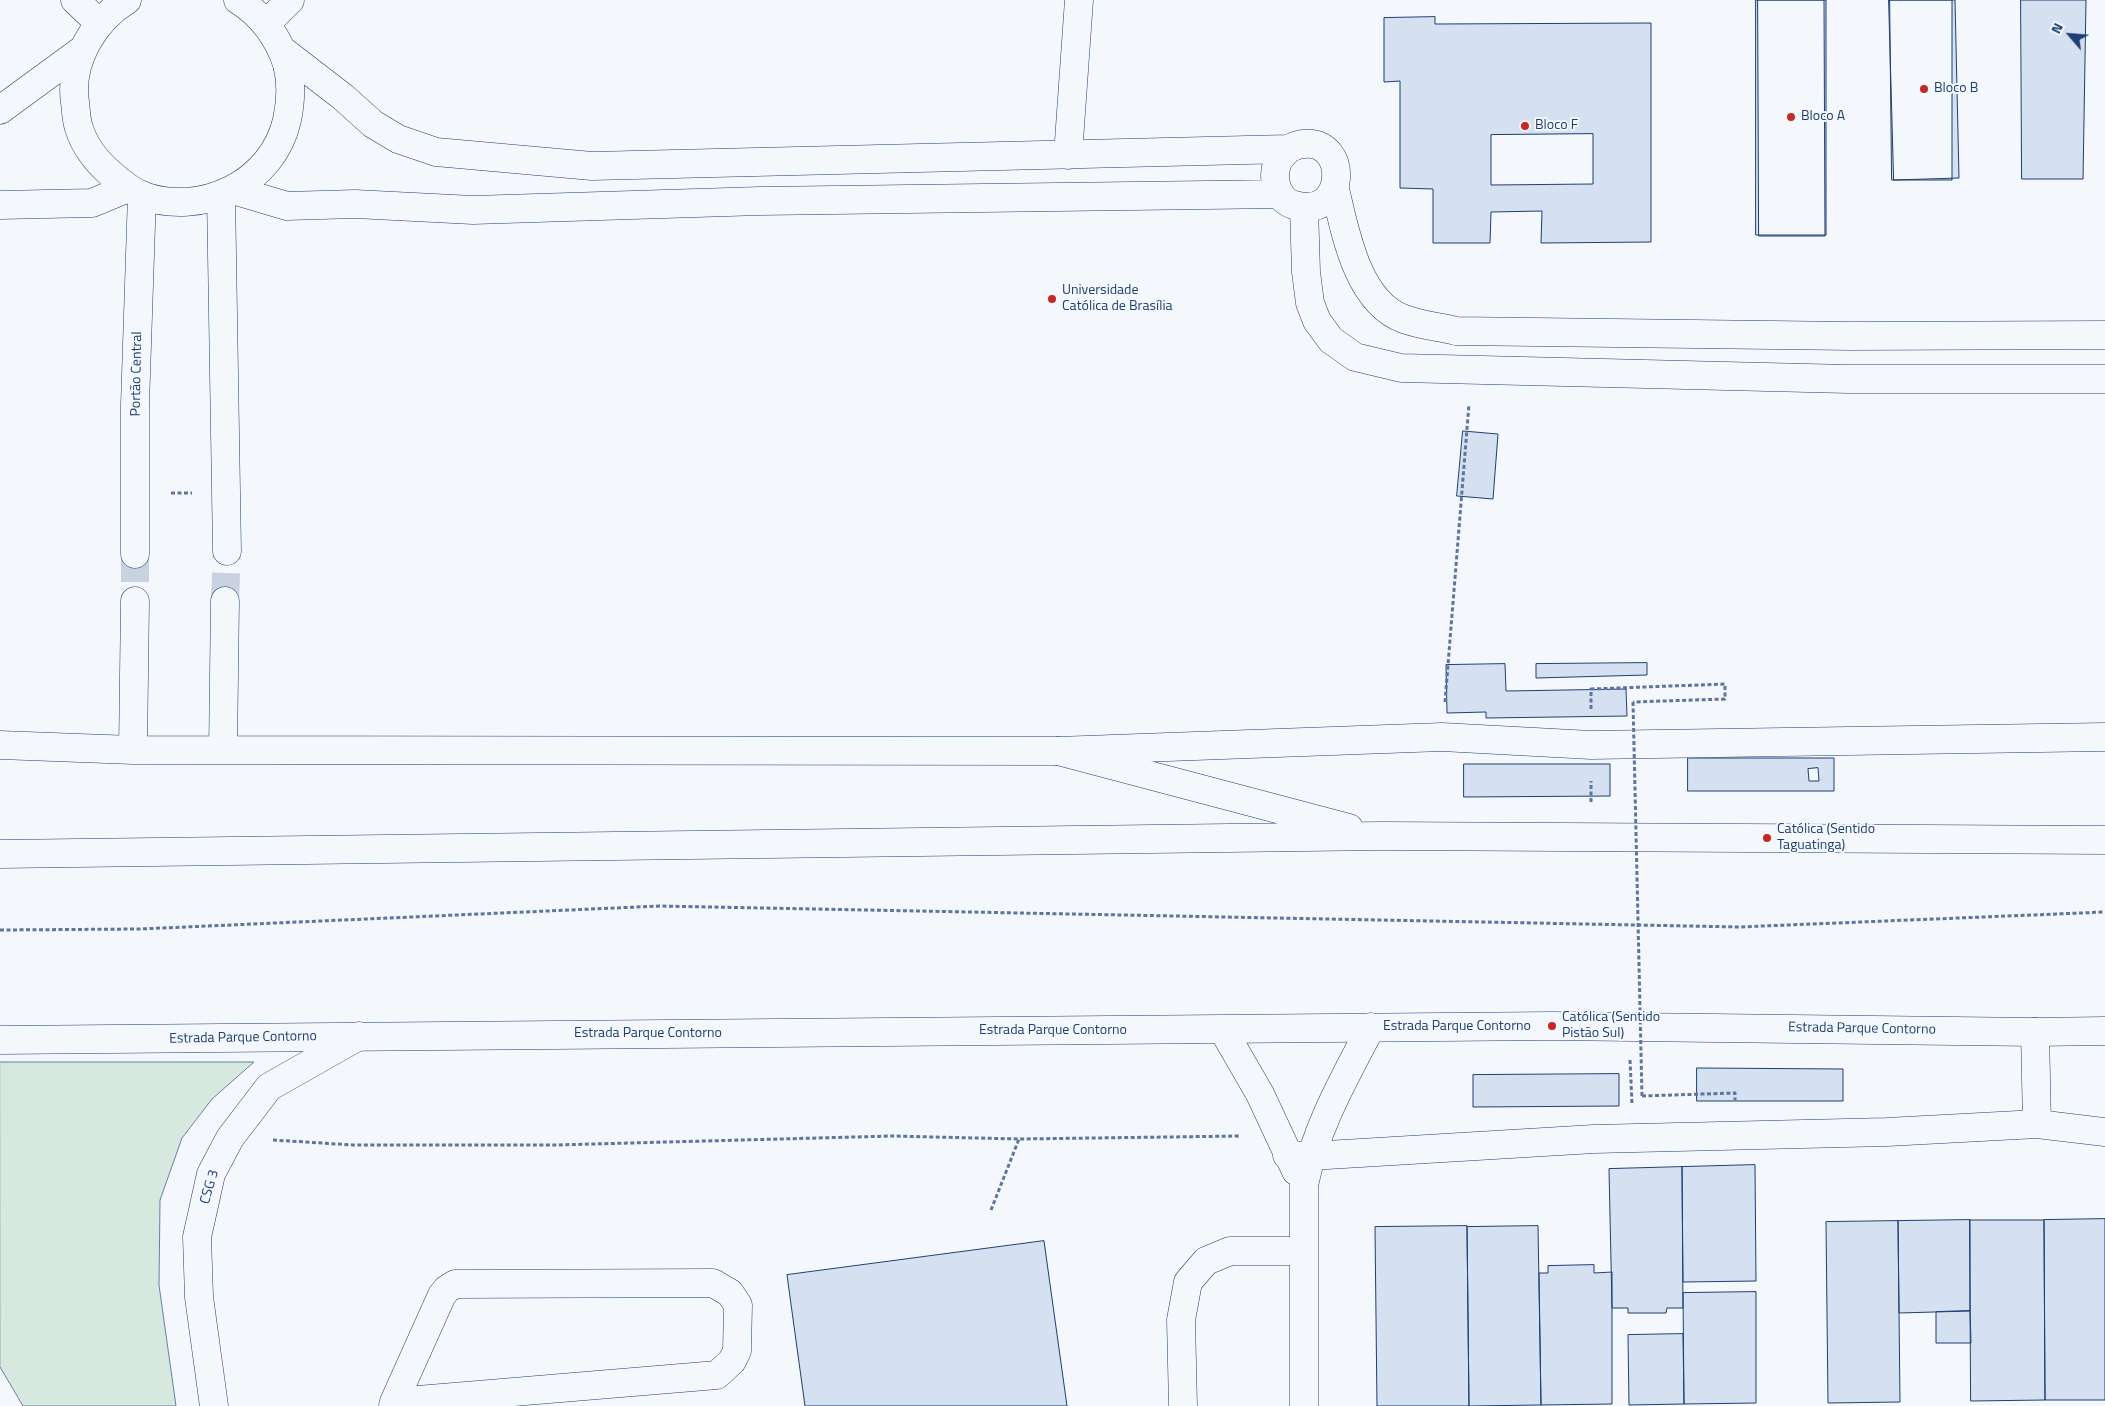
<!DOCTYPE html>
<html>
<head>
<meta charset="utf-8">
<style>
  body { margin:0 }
  #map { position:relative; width:2105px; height:1406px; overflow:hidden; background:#f4f7fb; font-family:"Titillium Web",sans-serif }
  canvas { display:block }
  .north { position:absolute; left:2045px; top:10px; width:50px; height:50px; -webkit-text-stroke:4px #f4f7fb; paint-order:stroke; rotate:297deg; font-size:14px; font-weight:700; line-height:20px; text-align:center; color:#1d3f73 }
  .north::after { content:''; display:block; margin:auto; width:18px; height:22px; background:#1d3f73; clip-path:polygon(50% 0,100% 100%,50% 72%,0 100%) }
</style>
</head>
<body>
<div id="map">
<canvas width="2105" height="1406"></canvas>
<div class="north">N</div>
</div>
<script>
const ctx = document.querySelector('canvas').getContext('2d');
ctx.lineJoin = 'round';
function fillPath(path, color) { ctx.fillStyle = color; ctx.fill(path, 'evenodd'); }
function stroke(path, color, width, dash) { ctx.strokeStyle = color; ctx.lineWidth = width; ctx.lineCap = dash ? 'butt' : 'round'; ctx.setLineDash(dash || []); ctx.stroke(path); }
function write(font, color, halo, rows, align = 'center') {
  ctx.font = font + ' "Titillium Web",sans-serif'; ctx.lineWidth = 4; ctx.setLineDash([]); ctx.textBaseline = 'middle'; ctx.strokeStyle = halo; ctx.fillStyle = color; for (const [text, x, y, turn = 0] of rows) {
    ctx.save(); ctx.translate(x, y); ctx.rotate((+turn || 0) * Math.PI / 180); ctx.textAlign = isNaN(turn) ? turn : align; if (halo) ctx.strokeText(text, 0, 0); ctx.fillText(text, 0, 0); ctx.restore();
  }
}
const green = new Path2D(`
  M0,1062H254L212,1099L182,1138L160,1200L159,1285L176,1406H23L0,1367Z`);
fillPath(green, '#d7e8df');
stroke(green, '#687fa3', 1);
const building = new Path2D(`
  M1756,0H1826V235H1756Z
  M1758,0H1824L1825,236H1759Z
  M1889,0H1955L1959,178L1894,180Z
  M1890,0H1952V180H1892Z
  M2021,0H2086L2083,179H2022Z
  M1435,17V24L1651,23V242L1541,243L1542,211L1491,212L1490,243H1433V189L1400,188V81L1384,82V18ZM1593,134V184L1491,185V135Z
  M1463,431L1498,434L1493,499L1457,496Z
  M1647,663V675L1536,678V664Z
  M1505,664L1506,691L1626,689L1627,716L1486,718V712L1447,713L1446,665Z
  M1688,758H1834V791H1688Z
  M1464,764H1610V796L1464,797Z
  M1818,768L1819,781H1809L1808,769Z
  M1697,1068L1843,1069V1101H1697Z
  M1619,1074V1106L1473,1107V1075Z
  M1755,1165L1756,1281L1683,1282L1682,1167Z
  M1682,1167L1683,1308H1667L1666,1313H1628V1308H1612L1609,1169Z
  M2105,1219V1400H2045L2044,1220Z
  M1970,1220H2044L2045,1400L1971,1401Z
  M1970,1220V1311L1899,1313L1898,1221Z
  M1898,1221L1900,1402L1828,1403L1826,1222Z
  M1467,1226L1469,1406H1377L1375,1227Z
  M1538,1226L1541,1405L1469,1406L1467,1227Z
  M1044,1241L1067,1406H805L787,1275Z
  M1594,1265V1273L1612,1272V1404L1541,1405L1539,1273H1548V1266Z
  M1756,1292V1403L1684,1404L1683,1293Z
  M1970,1311L1971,1343H1936V1312Z
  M1683,1334L1684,1404L1629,1405L1628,1335Z`);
fillPath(building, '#d5e0f0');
stroke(building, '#1d3f73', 1);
stroke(new Path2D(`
  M135,554V601
  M225,601L227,551`), '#c9d2e0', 28, [28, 14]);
const minor = new Path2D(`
  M75,0L99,23
  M127,0C94,20 69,62 75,102C76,110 76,120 79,128C84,145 97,162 111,174C120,182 129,190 141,195C201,218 273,183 287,120C291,101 292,83 287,64C278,37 262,15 238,0
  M266,24L290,0
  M282,50L343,97L373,124L398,139L436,152L592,166L1288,149C1293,147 1298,144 1303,144C1350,138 1347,221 1294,205C1277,200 1272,179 1277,164C1279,158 1285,153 1288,149
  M0,110L82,50
  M1068,155L1079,0
  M1335,189C1345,231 1357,302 1404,319C1420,325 1439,327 1456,331L1851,336L2105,335
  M233,190L287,206L355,204L473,210L760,201L1280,194
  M221,195L227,551
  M0,205L92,203L128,188
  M1304,208L1306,272L1310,303L1317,321L1331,340L1355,357L1401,368L1848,379H2105
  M135,554V405L142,195
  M0,745L133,750L1058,751L1442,737L1591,745L2105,737
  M223,749L225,601
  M133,750L135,601
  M1223,1030L1260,1094L1296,1171
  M2035,1032L2037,1124
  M1287,1155L1310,1156L1594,1139L1887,1132L2037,1124L2105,1132
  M214,1406L199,1297L197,1237L211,1174L230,1138L269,1087L359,1036
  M393,1406L394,1402L442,1295L447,1289L455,1284L713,1283L730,1293L738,1305L737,1351L732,1361L717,1375L394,1402
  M1183,1406L1181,1320L1188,1282L1206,1261L1230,1251H1304
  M1304,1406V1185C1316,1127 1344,1079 1371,1027`);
const highway = new Path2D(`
  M1058,751L1349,828
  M0,854L1382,836L2105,840
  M0,1040L1552,1026L2035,1032L2105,1031`);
stroke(minor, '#1d3f73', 29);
stroke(highway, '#1d3f73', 29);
stroke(new Path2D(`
  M171,493H192
  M1445,702L1469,404
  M1591,709V689L1725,684V699L1633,702
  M1591,802V781
  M0,930L140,929L660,906L1739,927L2105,912
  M1630,1060L1632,1104
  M1642,1096L1735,1093V1100
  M273,1140L353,1145H555L892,1136L1019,1139L1241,1136
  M991,1210L1019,1139`), '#5e769c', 3, [4, 2.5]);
stroke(minor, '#f4f7fb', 28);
stroke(highway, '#f4f7fb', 28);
stroke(new Path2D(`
  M1633,702L1642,1096`), '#5e769c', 3, [4, 2.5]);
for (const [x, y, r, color] of [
  [1924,89,5,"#c62828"],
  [1791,117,5,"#c62828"],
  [1525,126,5,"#c62828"],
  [1052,299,5,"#c62828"],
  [1767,838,5,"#c62828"],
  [1552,1026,5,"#c62828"]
]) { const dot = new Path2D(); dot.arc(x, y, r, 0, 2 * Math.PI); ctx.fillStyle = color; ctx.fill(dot); stroke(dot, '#f4f7fb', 2); }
write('14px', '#1d3f73', '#f4f7fb', [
  ["Bloco B",1934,89],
  ["Bloco A",1801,117],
  ["Bloco F",1535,126],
  ["Universidade",1062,291],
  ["Católica de Brasília",1062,307],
  ["Católica (Sentido",1777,830],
  ["Taguatinga)",1777,846],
  ["Católica (Sentido",1562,1018],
  ["Pistão Sul)",1562,1034]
], 'left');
write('14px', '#1d3f73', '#f4f7fb', [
  ["Portão Central",137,374,-89],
  ["Estrada Parque Contorno",1457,1027],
  ["Estrada Parque Contorno",1862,1029,1],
  ["Estrada Parque Contorno",1053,1031],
  ["Estrada Parque Contorno",648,1034],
  ["Estrada Parque Contorno",243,1038,-1],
  ["CSG 3",210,1187,-74]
]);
</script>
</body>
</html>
